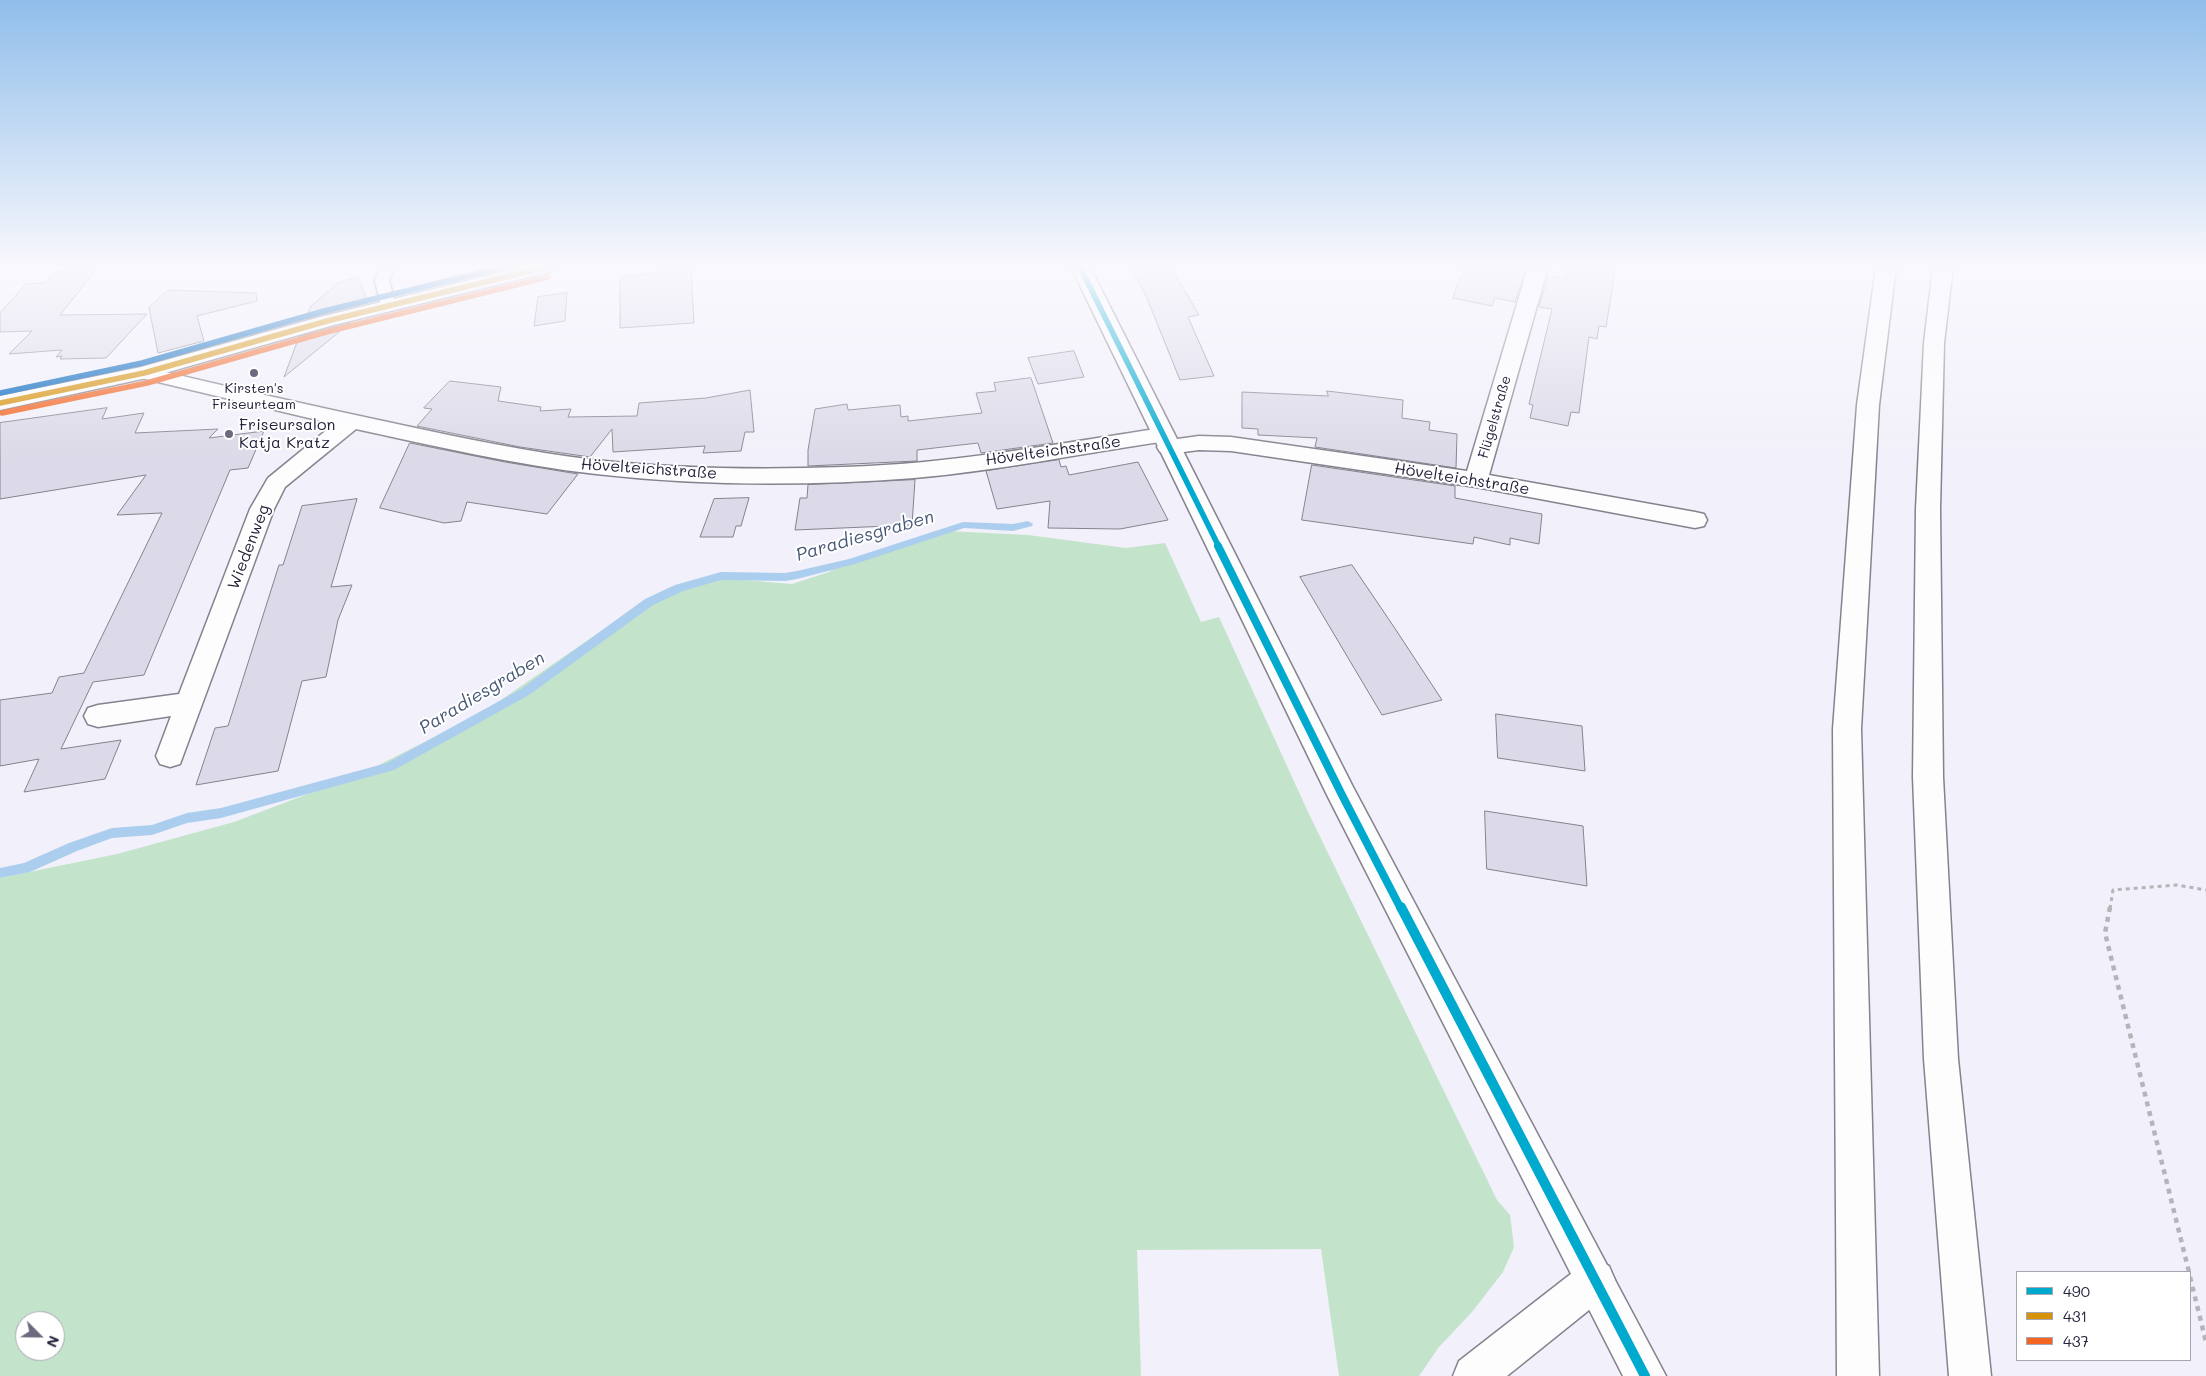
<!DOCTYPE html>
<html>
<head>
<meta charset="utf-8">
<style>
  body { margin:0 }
  #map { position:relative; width:2206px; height:1376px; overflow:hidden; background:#f2f0fa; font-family:Mali,sans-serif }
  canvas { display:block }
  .legend { position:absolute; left:2016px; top:1271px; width:175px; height:90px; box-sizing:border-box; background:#fff; border:1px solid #a7a7b1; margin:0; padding:6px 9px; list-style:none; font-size:15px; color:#22223b }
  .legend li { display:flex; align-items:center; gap:10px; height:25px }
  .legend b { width:25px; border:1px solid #a7a7b1 }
  .north { position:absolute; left:15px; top:1311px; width:50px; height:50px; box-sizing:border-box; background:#fff; border:1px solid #a7a7b1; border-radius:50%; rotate:113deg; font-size:14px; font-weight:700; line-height:20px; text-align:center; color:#22223b }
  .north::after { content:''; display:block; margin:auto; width:18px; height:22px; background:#6b6a7e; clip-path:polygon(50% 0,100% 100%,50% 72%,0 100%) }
</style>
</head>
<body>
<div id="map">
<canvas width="2206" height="1376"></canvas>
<ul class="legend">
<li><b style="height:6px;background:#00a9ce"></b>490</li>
<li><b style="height:6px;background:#d79209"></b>431</li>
<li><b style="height:6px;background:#f26522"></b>437</li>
</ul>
<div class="north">N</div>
</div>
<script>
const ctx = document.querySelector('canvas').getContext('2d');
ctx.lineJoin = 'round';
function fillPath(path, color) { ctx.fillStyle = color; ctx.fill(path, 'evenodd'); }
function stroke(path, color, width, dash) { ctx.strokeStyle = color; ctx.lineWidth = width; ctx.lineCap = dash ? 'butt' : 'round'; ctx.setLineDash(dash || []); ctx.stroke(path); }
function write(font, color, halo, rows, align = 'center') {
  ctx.font = font + ' Mali,sans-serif'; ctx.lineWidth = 4; ctx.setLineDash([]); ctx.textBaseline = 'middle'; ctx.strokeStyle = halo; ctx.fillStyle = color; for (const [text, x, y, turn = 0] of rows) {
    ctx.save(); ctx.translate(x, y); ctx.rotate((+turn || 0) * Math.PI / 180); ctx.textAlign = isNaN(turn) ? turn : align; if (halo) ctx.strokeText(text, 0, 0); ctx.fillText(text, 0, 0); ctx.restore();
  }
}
fillPath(new Path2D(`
  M947,531L1028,535L1126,548L1165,543L1201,622L1219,617L1308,812L1497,1200L1510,1215L1514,1247L1503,1272L1472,1312L1439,1347L1419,1376H1339L1321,1249L1137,1250L1141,1376H0V878L117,854L234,822L363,773L482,713L649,598L679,584L718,578L792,584L829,572L843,561ZM25,1321H55V1351H25Z`), '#c3e4ca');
fillPath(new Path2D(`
  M1028,521L1033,524L1032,526L1013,531L964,528L855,564L797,579L785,581L721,580L683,591L653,605L529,695L394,770L221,818L187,823L152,835L112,838L77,851L30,872L0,878V868L24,863L69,843L112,828L152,825L187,813L221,808L387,763L521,689L645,599L675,585L721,572L785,573L797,571L849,559L963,522L1013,524Z`), '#acceee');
const building = new Path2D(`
  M1131,267H1171L1199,315L1188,317L1214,376L1180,380L1146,296Z
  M1465,267H1498L1525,272L1515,302L1495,298L1492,306L1453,298Z
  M1567,267H1588L1615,271L1606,327L1599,326L1597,339L1589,337L1579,413L1571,412L1568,426L1530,418L1533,405L1529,404L1552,309L1539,307L1548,276L1565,278Z
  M691,268L694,323L620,328V278Z
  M97,269L60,315L147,314L106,358L60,359L62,356L56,357L62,350L9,354L32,331L0,332V313L26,284L45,283L54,272Z
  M358,277L368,303L306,319L311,306L338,283Z
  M168,290L256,293L257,301L197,316L204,341L158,353L149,308Z
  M567,293L565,321L534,326L538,297Z
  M350,323L284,377L299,337Z
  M1074,351L1084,377L1038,384L1028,358Z
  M1031,378L1053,443L981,453L978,443L917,450V461L808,466V450L815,409L847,404L848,410L900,405L901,417L908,416V421L982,413L976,393L996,391L994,383Z
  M450,381L501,387L498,401L541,407L540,411L571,409L568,417L637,416L639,403L706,398L750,390L754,432H745L741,451L703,453L705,446L613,452L612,429L590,457L520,447L417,426L432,409L424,408Z
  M1327,391L1403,400L1402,418L1430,422L1429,430L1457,434L1456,468L1315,447L1317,438L1258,435V429L1242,428V392L1328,396Z
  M107,408L102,419L144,413L135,433L218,429L209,438L264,431L248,468L230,470L144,675L93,682L61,749L121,740L105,779L24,792L39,759L0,766V700L52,693L59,677L84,673L162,513L117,515L146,475L0,499V423Z
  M410,443L505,462L578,474L547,514L467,502L461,521L444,523L380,508Z
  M1059,460L1061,467L1066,466L1069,475L1138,462L1168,520L1120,529L1048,528L1050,501L997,509L986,471Z
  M1312,465L1455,486V498L1542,514L1539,544L1510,538V545L1474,537L1473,544L1302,520Z
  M915,480L912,525L795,530L800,498H807L808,485Z
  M749,498L741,526H736L733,537H700L714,499Z
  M357,499L331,587L352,585L338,620L326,677L302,681L278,771L196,785L215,728L228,726L279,565H283L302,506Z
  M1352,565L1394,627L1442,700L1382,715L1300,577Z
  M1496,714L1582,726L1585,771L1498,758Z
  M1485,811L1583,826L1587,886L1487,869Z`);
fillPath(building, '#dcd9e8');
stroke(building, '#84838d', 1);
const service = new Path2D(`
  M380,267H394L389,280L395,305L393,308L388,309L381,305L375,280Z`);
const minor = new Path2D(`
  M1528,267H1548L1489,475L1695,512L1704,514L1707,520L1704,526L1695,528L1476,487L1231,451L1199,450L1168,454L1160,452L1157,447L1160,442C1078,454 996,471 914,478C808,486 701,486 596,474C515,465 435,446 356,429L285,487L274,509L180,764L170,767L160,764L156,756L171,716L98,727L88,724L84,716L88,708L98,705L179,694L250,509L268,478L334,424L137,377L133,373L137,369L144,367C228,387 312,406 397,424C462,438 528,452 595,460C678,469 761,470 844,467C951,464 1056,444 1162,428L1170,430L1173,435L1170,440L1199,436L1231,437L1467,471Z
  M1595,1260L1609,1266L1615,1280L1609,1294L1507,1376H1453L1459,1361L1581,1266Z`);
const secondary = new Path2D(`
  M523,267H556L553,271L334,325L151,377L0,410V396L141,367L320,317Z
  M1071,267H1090L1353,787L1666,1376H1623L1327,795Z`);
const trunk = new Path2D(`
  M1876,267H1896L1879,405L1861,729L1879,1376H1837L1833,729L1857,405Z
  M1933,267H1953L1944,343L1940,509L1943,777L1958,1059L1991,1376H1949L1924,1059L1913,777L1916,509L1924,343Z`);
stroke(service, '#84838d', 4);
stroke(minor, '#84838d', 3);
stroke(secondary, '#84838d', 3);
stroke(trunk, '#84838d', 3);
stroke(new Path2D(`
  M2110,909L2113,890L2177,885L2206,890`), '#b5b4b9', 3, [4, 4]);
stroke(new Path2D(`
  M2110,907L2105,933L2189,1272
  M2190,1277L2206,1342`), '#b5b4b9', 4.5, [5, 5]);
fillPath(service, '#fdfdfe');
fillPath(minor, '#fdfdfe');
fillPath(secondary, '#fdfdfe');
fillPath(trunk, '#fdfdfe');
stroke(new Path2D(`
  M1080,267L1219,547`), '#00a9ce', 5.5);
stroke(new Path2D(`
  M1218,546L1342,795L1401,909`), '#00a9ce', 8);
stroke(new Path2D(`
  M1401,907L1645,1376`), '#00a9ce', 10);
stroke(new Path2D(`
  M0,403L144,373L327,321L546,267`), '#d79209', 5.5);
stroke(new Path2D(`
  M2,413L147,383L330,331L548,277`), '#f26522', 5.5);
stroke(new Path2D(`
  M0,393L142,363L324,311L504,267`), '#0065bd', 5.5);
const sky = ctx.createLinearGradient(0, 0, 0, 460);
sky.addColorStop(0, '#90beea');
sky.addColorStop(0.58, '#f9f8fd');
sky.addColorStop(1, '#f9f8fd00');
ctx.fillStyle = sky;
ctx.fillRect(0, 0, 2206, 460);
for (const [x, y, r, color] of [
  [254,373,5,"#6b6a7e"],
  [229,434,5,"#6b6a7e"]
]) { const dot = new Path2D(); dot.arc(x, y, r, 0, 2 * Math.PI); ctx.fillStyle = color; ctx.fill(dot); stroke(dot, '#fff', 2); }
write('14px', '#22223b', '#fff', [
  ["Kirsten's",254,389],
  ["Friseurteam",254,405]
]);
write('14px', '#22223b', '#fff', [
  ["Flügelstraße",1495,417,-74]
]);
write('16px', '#22223b', '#fff', [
  ["Friseursalon",239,425],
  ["Katja Kratz",239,443]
], 'left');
write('16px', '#22223b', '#fff', [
  ["Hövelteichstraße",1053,451,-8],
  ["Hövelteichstraße",649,469,4],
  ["Hövelteichstraße",1462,479,9],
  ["Wiedenweg",249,547,-69]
]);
write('italic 18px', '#485978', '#fff', [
  ["Paradiesgraben",865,536,-16],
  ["Paradiesgraben",482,693,-31]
]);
</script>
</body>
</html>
